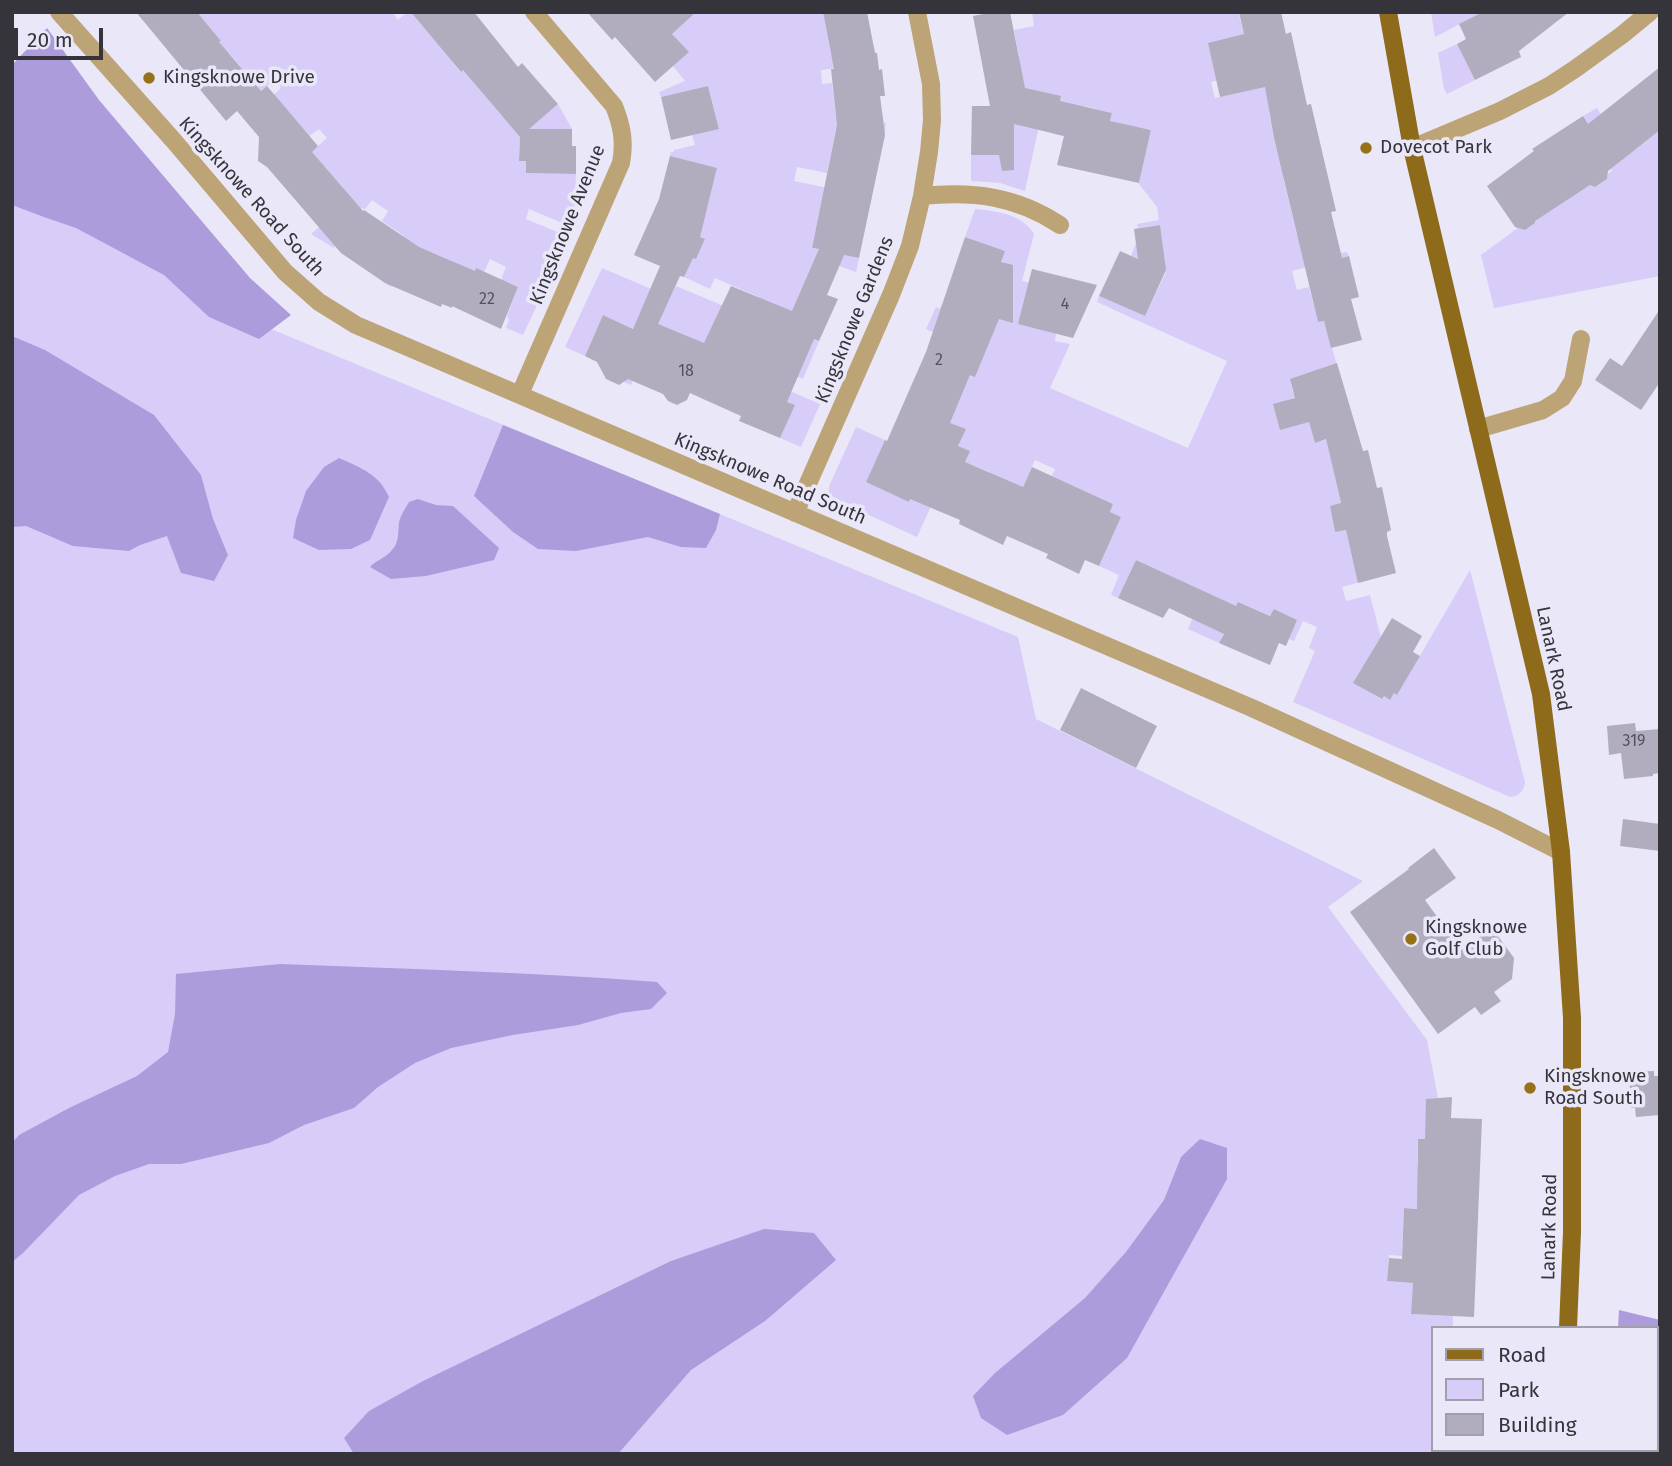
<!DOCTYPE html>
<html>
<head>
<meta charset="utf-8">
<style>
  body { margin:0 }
  #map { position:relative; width:1672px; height:1466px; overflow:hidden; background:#eae7f8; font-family:"Fira Sans",sans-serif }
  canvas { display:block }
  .frame { position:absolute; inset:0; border:14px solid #36343b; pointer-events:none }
  .legend { position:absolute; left:1431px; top:1326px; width:228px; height:126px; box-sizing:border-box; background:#eae7f8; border:2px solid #a29fac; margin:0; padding:9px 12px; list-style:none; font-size:21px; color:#36343b }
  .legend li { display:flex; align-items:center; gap:14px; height:35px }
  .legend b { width:35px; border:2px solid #a29fac }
  .scale { position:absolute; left:14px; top:28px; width:89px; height:32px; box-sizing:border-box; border:4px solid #36343b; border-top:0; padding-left:9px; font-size:21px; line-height:24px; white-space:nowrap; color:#36343b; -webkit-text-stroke:5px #eae7f8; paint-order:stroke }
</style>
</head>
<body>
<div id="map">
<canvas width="1672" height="1466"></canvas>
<div class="frame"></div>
<ul class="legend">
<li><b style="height:9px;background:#8d6b1b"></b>Road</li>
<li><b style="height:19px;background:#d7cdf8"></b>Park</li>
<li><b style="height:19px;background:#b1adbe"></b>Building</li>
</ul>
<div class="scale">20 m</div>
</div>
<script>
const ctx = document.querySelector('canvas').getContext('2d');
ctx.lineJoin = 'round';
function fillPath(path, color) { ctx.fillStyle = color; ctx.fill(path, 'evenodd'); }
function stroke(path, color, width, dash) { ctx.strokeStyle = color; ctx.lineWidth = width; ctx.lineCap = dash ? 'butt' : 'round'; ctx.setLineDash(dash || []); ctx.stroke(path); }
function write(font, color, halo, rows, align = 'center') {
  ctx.font = font + ' "Fira Sans",sans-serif'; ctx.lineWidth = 7; ctx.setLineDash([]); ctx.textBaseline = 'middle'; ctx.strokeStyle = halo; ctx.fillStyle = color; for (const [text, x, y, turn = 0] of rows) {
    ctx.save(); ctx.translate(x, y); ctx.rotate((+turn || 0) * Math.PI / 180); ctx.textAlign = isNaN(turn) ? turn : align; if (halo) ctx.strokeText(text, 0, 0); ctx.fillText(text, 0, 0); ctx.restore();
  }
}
fillPath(new Path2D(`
  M197,12H392L398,20L407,12H414L460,72L465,69L474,80L507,53L509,56L475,84L502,116L539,120L558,104L572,129H526L520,138L519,161H526V173L576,174L574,228L529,209L526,219L569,237L523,335L506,328L509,320L507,316L518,287L501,280L506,267L490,259L484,272L476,269L459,309L452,306L461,285L447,274L452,261L433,253L394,281L391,287L381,280L404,236L382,221L388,211L372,200L365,209L361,208L334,248L311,234L342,208L344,189L325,167L282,178L327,138L319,129L309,136L268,100L281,88L274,80L261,91L229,53L194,83L186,71L221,41Z
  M673,12H823L831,55L874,47L875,53L853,57L836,68L821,70L822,84L832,83L836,117L882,112L884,123H886L884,140L836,129L827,173L797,167L794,181L872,197L869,209L822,200L812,248L859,258L856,272L834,264L785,327L819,341L803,379L774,366L767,381L820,404L801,447L780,438L794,405L746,384L712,403L701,398L721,351L672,330L643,356L631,385L624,382L645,334L603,315L585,356L565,347L602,268L670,297L676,286L750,317L759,297L715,278L710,289L684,277L688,268L682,265L687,255L696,259L705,239L652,215L706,212L717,169L670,156L671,152H674V150L695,145L692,135L719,128L708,86L661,97L659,92L685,81L673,66L688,52L672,34L683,24Z
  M1032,12H1248L1239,15L1244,34L1214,42L1209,47L1213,63L1253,72L1211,82L1215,98L1271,85L1269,112L1276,148L1315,141L1320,168L1283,177L1297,235L1341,253L1347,252L1349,256L1292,271L1297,290L1309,287L1318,322L1324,321L1337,365L1290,379L1293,393L1305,389L1306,394L1279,403L1309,422L1315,443L1326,439L1341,504L1330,506L1335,532L1346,530L1353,559L1371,562L1375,578L1342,587L1346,601L1370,595L1380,634L1381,636L1354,683L1381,699L1384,696L1390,700L1394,693L1397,695L1470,570L1525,782C1524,791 1519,796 1510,797L1293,702L1315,651L1309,648L1317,627L1303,621L1294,641L1289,639L1291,617L1274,609L1271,616L1238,602L1219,643L1188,629L1192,619L1185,616L1198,589L1136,560L1118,598L1111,595L1119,575L1099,566L1121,517L1110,512L1113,504L1063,481L1020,541L1055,469L1035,460L1020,493L987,471L972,465L960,473L969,451L958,446L965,430L950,423L970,375L984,355L926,329L936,307L940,309L942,304L988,325V298L1004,251L965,237L975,209C995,211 1023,214 1034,234L1022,281L1031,283L1056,333L1055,341L1070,344L1050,388L1188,448L1227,361L1097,302L1099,296L1145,316L1166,272L1131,256L1136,243L1162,239L1159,225L1138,228L1137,224L1159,220L1157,207L1139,184L1151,130L1136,127L1108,130L1112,113L1084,106L1064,136L1053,134L1061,97L1046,93L1025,191L1000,183L971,181V155H1013L1014,91L1019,56L1014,30L1034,26Z
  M1431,12H1483L1435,37Z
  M1457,44L1475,80L1447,94L1444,89L1438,53Z
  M12,108L254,322L1018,637L1036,719L1363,881L1328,907L1427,1040L1438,1098L1436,1140L1418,1139L1417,1165L1435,1166L1473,1212L1404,1208L1402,1256L1389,1255L1387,1281L1413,1283L1411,1314L1453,1316V1328H1432V1450H1502L1501,1454H12Z
  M1597,108L1619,142L1631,133L1641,145L1660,130V276L1494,308L1481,255L1519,227L1525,230L1535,223V219L1590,185L1595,187L1607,179L1608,174L1612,171L1607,164L1612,161L1583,116Z
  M856,427L885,440L866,482L908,501L931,453L951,462L917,537L834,499C828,496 828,491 830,484Z`), '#d7cdf8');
fillPath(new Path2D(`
  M47,28L99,100L250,278L291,315L259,339L209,317L164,275L76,228L44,217L12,205V65Z
  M12,336L45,350L154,415L201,475L213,519L228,555L214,581L181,573L167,536L140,545L129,551L73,546L26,526L12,527Z
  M503,425L720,514L716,530L706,548L681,547L648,537L576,551L538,549L513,532L474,496Z
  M339,458C361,468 379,474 389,497L370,540L351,549L319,550L293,538L296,520L306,491L324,467Z
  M418,499L436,505L453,506L499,548L494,560L426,576L391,579L370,567C376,560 386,558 392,550C399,543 398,533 399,523C400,516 405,509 409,502Z
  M280,964C406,969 532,972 657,982L667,993L651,1009L621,1013L578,1025L513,1035L451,1048L415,1063L378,1087L354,1108L304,1125L269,1143L181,1164H149L115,1176L79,1195L23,1253L12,1262V1143L19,1135L69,1108L137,1076L168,1052L175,1014L176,974Z
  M1200,1139L1227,1148V1179L1127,1358L1063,1415L1007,1435L981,1418L973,1396L995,1373L1085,1298L1126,1252L1164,1200L1181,1157Z
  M764,1229L814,1233L836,1260L765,1321L691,1370L618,1454H354L344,1438L369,1411L423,1381L671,1261Z
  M1619,1310L1660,1320V1454H1632L1626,1450H1656V1328H1618Z`), '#ac9cdb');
fillPath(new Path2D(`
  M136,12H197L221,41L219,42L261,91L267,86L318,146L312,152L363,211L364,210L419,247L475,271L476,268L518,287L501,329L452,306V308L442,304L441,307L385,283L341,253L267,167L258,161L259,137L237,111L226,121Z
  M411,12H474L518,67L522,63L558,104L529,129H572V146H576V174L526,173V161H519L520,137L463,70L461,72Z
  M587,12H696L672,34L689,52L655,82L615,37L612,40Z
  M823,12H867L875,53H877L879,70L882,69L885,96H880L885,135L859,258L844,255L827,295L838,299L819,341L814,339L787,402L795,405L780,438L739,421L741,416L690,393L687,400L677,405L668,401L663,394L628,379L619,385L606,379L597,362L585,356L603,315L633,329L660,266L634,255L659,199L670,156L717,168L700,237L705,239L696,259L693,258L684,277L680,276L658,324L704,343L731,286L792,311L819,249L812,248L837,125L831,69H834Z
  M994,12H1010L1025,88L1061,96L1060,101L1112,113L1110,121L1151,130L1139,183L1057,165L1064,136L1014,124V170L1002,171L999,155H971L972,106H990L973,16Z
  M1239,12H1281L1286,34L1291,32L1307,105L1311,104L1336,211L1331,212L1342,258L1349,256L1359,297L1351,299L1362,340L1331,348L1324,321L1318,322L1274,138L1265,87L1220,97L1208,43L1244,34Z
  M1483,12H1569L1519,51L1521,57L1475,80L1457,44L1466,39L1459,24Z
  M1660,67V130L1608,171L1607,179L1595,187L1590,185L1535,221V223L1525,230L1515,227L1487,186L1534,151L1532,149L1583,116L1588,124Z
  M708,86L719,129L671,140L661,97Z
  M1160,225L1166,270L1145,316L1099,296L1120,251L1138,259L1134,229Z
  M965,237L1005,251L1001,262L1013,265V323L999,319L975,377L970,375L950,423L966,429L958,446L970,451L965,462L1023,487L1032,467L1113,504L1110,512L1121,517L1099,566L1085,560L1079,574L1046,558L1048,554L1007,536L1003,545L959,524L960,520L910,499L909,502L866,482L885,440L887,441L926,352Z
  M1032,269L1097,285L1073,338L1018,324Z
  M1660,309V382L1641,410L1595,380L1610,358L1622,366Z
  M1337,363L1363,451L1368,450L1377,488L1382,487L1391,530L1387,532V536L1396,573L1358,583L1346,530L1335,532L1330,506L1341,503L1326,439L1315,443L1309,422L1280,430L1273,404L1295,398L1290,379Z
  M1136,560L1236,606L1238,602L1270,616L1274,609L1297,620L1286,646L1279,643L1270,665L1219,643L1224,634L1169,608L1163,618L1118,598Z
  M1392,618L1422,636L1413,652L1420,656L1397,695L1394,693L1390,700L1384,696L1382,699L1353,683Z
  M1081,688L1157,726L1136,768L1060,730Z
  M1635,723L1636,731L1660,729V773L1653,774V776L1624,779L1621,753L1609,755L1607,726Z
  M1623,819L1660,824V851L1620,846Z
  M1434,848L1456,878L1425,900L1461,950L1492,928L1514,958L1512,979L1494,992L1501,1001L1481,1015L1475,1007L1438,1034L1350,912L1409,869L1408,868Z
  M1654,1071V1076H1660V1115L1636,1117L1635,1108H1631L1629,1072Z
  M1452,1097L1451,1118L1482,1119L1474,1317L1411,1314L1413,1283L1387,1281L1389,1258L1402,1259L1404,1208L1417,1209L1418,1139H1425L1426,1099Z`), '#b1adbe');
stroke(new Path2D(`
  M59,12L174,141L285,272L319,302L356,325L1252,708L1498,820L1561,852
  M1412,148L1500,111L1549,86L1575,69L1622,35L1650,12
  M922,196C974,191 1016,196 1060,225
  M520,394L621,163C625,142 622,126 614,106L534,12
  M1478,429L1543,410L1562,398L1573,381L1581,339
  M795,513L891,295L910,246L922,196L929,152L932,120L931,84L917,12`), '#bca476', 18);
stroke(new Path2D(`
  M1388,12L1412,148L1541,694L1561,852L1572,1018V1232L1568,1328
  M1557,1454V1450`), '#8d6b1b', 18);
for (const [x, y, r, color] of [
  [149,78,7,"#96711a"],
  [1366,148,7,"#96711a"],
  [1411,939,7,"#96711a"],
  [1530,1088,7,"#96711a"]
]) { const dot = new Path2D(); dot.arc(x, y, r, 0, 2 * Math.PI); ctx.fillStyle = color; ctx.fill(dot); stroke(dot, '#eae7f8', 2.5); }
write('16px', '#55525c', null, [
  ["22",487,300],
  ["4",1065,305],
  ["2",939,361],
  ["18",686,372],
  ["319",1634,742]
]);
write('19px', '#36343b', '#eae7f8', [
  ["Kingsknowe Drive",163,78],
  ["Dovecot Park",1380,148],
  ["Kingsknowe",1425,928],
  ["Golf Club",1425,950],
  ["Kingsknowe",1544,1077],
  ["Road South",1544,1099]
], 'left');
write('19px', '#36343b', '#eae7f8', [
  ["Kingsknowe Road South",251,197,48],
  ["Kingsknowe Avenue",568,225,-68],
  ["Kingsknowe Gardens",855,320,-68],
  ["Kingsknowe Road South",770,479,23],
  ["Lanark Road",1553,659,78],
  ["Lanark Road",1550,1227,-89]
]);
</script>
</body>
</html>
